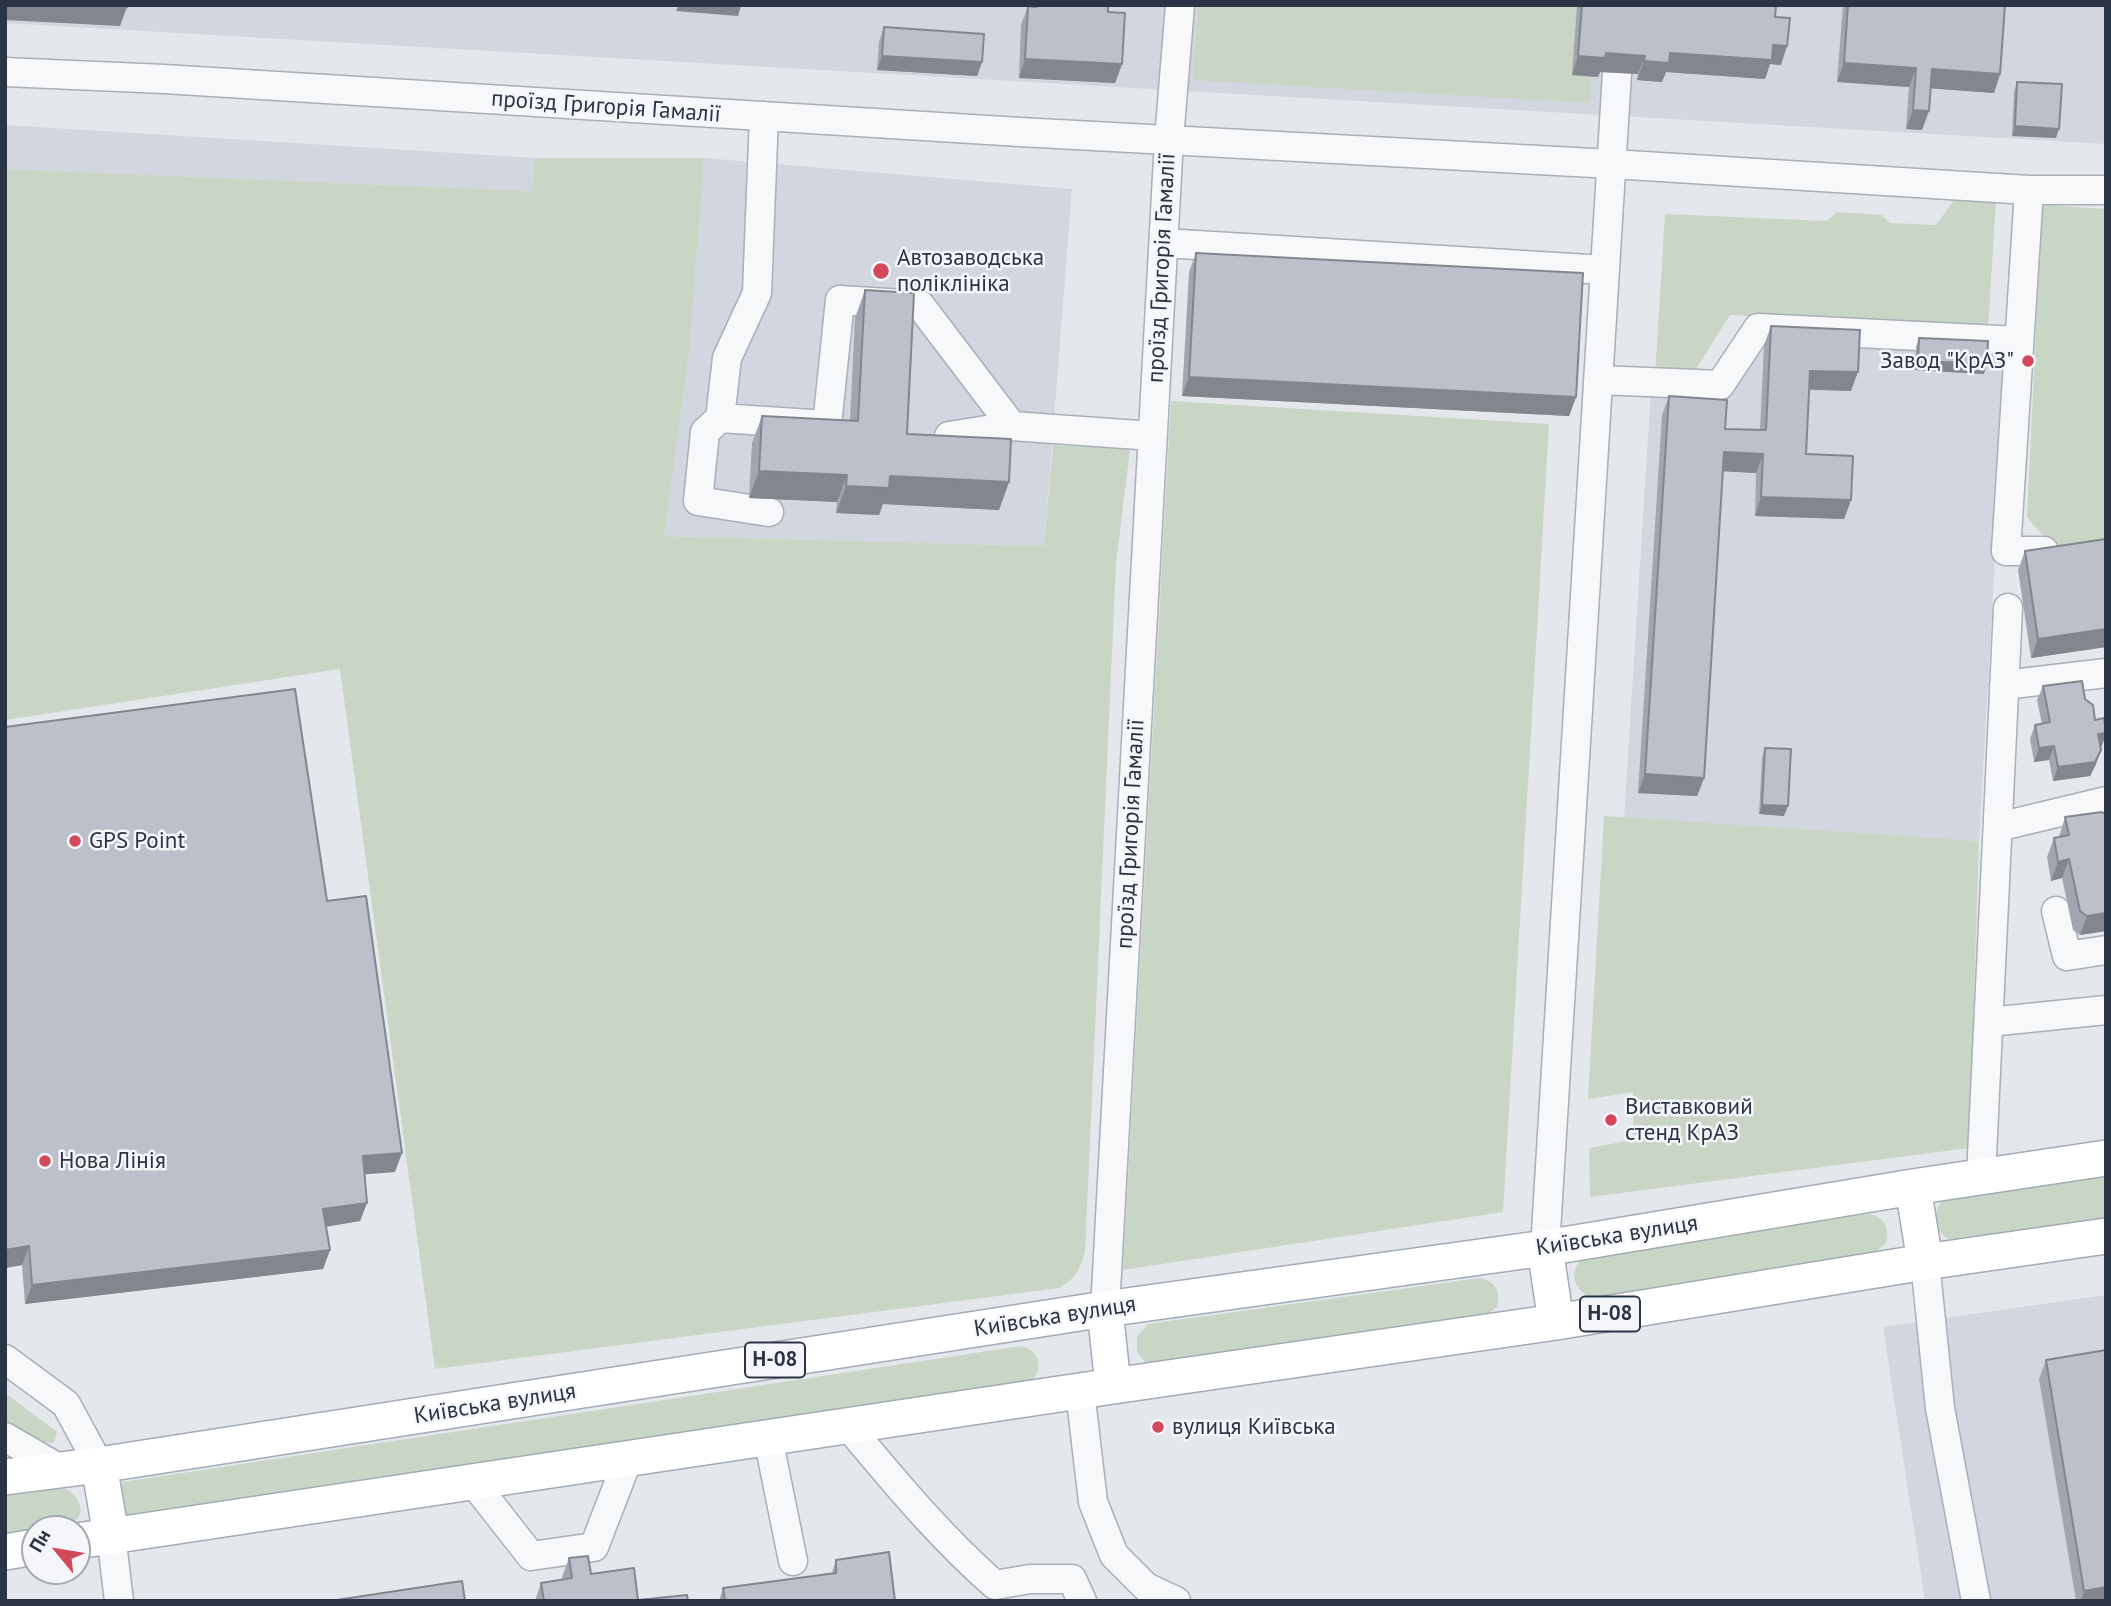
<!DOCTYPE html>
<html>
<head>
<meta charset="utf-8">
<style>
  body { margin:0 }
  #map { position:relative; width:2111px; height:1606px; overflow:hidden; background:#e4e7ec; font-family:"PT Sans",sans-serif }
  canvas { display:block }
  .frame { position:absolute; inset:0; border:7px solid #2b3445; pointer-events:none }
  .north { position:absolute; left:21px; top:1515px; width:70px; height:70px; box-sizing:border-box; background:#f4f6f9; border:2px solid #a4a8b1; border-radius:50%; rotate:300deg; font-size:19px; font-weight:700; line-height:28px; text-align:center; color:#2b3445 }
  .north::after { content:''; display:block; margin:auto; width:24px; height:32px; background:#d1495b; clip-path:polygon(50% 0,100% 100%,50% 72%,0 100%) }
</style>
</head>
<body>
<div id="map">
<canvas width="2111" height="1606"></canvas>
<div class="frame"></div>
<div class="north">Пн</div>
</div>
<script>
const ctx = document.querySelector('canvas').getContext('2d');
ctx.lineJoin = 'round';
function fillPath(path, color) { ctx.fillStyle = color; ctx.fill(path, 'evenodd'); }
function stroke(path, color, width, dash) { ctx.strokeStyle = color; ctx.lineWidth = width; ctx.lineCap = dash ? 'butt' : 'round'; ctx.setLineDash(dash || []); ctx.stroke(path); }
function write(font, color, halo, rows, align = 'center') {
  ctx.font = font + ' "PT Sans",sans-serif'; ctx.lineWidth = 5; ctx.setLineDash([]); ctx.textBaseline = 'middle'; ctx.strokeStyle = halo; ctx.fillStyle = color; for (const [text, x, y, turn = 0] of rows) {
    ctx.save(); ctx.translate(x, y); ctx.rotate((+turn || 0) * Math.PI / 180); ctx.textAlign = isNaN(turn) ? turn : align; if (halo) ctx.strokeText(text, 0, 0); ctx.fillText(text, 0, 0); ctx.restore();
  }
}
fillPath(new Path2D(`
  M5,5H2106V144L5,23Z
  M5,125L535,158L532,191L5,169Z
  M704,158L1072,189L1044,546L664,536L689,354Z
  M1757,336L2007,348L1979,841L1624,818L1651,391L1721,395Z
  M2106,1295V1601H1925L1883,1327Z`), '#d2d6de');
fillPath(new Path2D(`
  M1198,5H1595L1590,103L1193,80Z
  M535,158H704L689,354L664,536L1044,546L1053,445L1130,449L1116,564L1085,1252C1080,1270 1075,1279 1059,1288L435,1369L340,669L5,720V169L532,191Z
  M1956,197L1996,200L1988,331L1730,315L1691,377L1655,375L1665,214L1827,221L1837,212L1882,215L1890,223L1936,225Z
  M2042,205L2106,209V550L2061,557L2027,517Z
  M1171,401L1549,424L1503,1212L1123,1270Z
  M1604,816L1979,841L1969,1148L1590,1197L1588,1099ZM1633,1092V1140L1589,1148L1588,1099Z
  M2106,1176V1218L1953,1241C1932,1232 1930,1212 1946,1197Z
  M1869,1214C1884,1217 1890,1228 1886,1243L1875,1252L1592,1298C1571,1289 1569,1269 1585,1255Z
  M1480,1278C1496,1281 1501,1292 1497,1307L1486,1316L1147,1364L1137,1352V1336L1148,1324Z
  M1021,1346C1039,1350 1044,1367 1032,1381L128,1517C119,1509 117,1492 123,1482Z
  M5,1393L57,1432L54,1443L31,1441L5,1425Z
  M62,1488C79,1492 90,1516 69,1525C59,1530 46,1529 35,1529V1532L5,1536V1496Z`), '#c9d6c5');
const minor = new Path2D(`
  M5,72L164,79L1020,132L1612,164L2029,190H2106
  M764,116L757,293L727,358L720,418L705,432L698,501L769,512
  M2029,190L2006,551H2044
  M1164,243L1605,270
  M1599,380L1720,385L1758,328L2019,341
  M720,418L827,425L840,300L920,305L1012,426L1153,436
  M949,436L1012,426
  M2004,685L2106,673
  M1998,827L2106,801
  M2056,911L2067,956L2106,950
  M1989,1022L2106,1010
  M1981,1177L2008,608
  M1545,1248L1617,73
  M1925,1262L1940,1408L1976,1601
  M1105,1309L1169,139L1180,5
  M5,1359L66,1404L99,1465
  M1080,1391L1093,1502L1114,1555L1146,1587L1176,1601
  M848,1426C895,1482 940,1537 995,1585L1030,1579H1072L1082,1601
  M5,1437L60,1469
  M768,1438L793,1561
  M473,1482L531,1556L594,1547L628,1459
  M111,1535L119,1601`);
const major = new Path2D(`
  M1913,1187L1925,1262
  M1545,1248L1556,1322
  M1105,1309L1113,1386
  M99,1465L111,1535
  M5,1477L99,1465L1105,1309L1545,1248L1913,1187L2106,1158
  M77,1541L1113,1386L1556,1322L1925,1262L2106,1236
  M5,1552L35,1547`);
stroke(minor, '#a9aeb7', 31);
stroke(major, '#a3abb8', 38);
stroke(minor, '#f7f8fa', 28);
stroke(major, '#fff', 35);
fillPath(new Path2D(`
  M1030,5H1108V12L1122,64L1115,83L1019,78L1021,25L1028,6H1030Z
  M1577,5H1776L1775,17L1781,65L1770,64L1765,79L1666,72L1662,82L1637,80L1638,74L1600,72L1598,77L1572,75Z
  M1843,5H2005L2000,74L1994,93L1931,88L1922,130L1906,129L1909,87L1837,82Z
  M884,27L982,62L977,76L877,70L879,42Z
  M2017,82L2056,138L2012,136L2014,92Z
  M1196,253L1576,397L1569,416L1182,396L1189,272Z
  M865,290L907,434L1009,482L999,510L883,504L879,515L836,513L837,502L749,498L752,443L762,416L850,420L855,318Z
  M1771,326L1851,391L1809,390L1806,454L1851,500L1844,519L1755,516L1756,473L1723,471L1704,778L1697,796L1638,793L1662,415L1669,396L1725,429L1760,430L1764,345Z
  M1919,338L1984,374L1915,370L1916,347Z
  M2106,539V647L2031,658L2018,570L2025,551Z
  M2043,686L2085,699L2095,720L2106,734L2096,764L2090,776L2053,781L2049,760L2034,762L2030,739L2035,725L2042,724L2037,700Z
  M5,727L327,901L395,1172L365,1174L367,1203L360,1221L326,1227L330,1250L323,1269L25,1304L22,1265L5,1268Z
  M1765,748L1784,816L1759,814L1762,758Z
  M2065,817L2106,931L2080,935L2073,930L2062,878L2051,881L2047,857L2054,838L2059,837Z
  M2046,1360L2106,1601H2076L2039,1379Z
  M569,1558L591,1574L638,1600L688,1601H535L541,1583L563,1580L562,1577Z
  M836,1560L895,1601H719L723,1588L832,1573Z`), '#a1a5ae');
fillPath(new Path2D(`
  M5,5H95L127,7L120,26L5,20Z
  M679,5H728L741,6L738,16L676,11Z
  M1773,45L1787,46L1781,65L1770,64L1765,79L1666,72L1662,82L1637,80L1644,61L1670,53Z
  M1606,53L1645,56L1638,74L1600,72L1598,77L1572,75L1578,56Z
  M882,56L982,62L977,76L877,70Z
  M1025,59L1122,64L1115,83L1019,78Z
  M1844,63L1916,68L1909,87L1837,82Z
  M1932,69L2000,74L1994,93L1925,88Z
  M1913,110L1929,111L1922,130L1906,129Z
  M2015,126L2059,129L2056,138L2012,136Z
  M1918,361L1987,364L1984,374L1915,370Z
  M1810,371L1858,372L1851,391L1803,389Z
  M1189,377L1576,397L1569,416L1182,396Z
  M1724,452L1763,454L1756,473L1717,471Z
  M759,471L847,475L837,502L749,498Z
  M890,476L1009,482L999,510L883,504L879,515L836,513L846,486Z
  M1761,497L1851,500L1844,519L1755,516Z
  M2106,629V647L2031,658L2038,639Z
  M2098,734H2106L2101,747Z
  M2054,746L2049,760L2034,762L2039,748Z
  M2101,750L2096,764L2090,776L2053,781L2058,767Z
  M1645,774L1704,778L1697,796L1638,793Z
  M1762,805L1788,806L1784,816L1759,814Z
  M2069,859L2062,878L2051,881L2058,862Z
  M2106,913V931L2080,935L2087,916Z
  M402,1153L395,1172L356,1175L363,1156Z
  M367,1203L360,1221L316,1228L323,1209Z
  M29,1246L22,1265L5,1268V1250Z
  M330,1250L323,1269L25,1304L32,1285Z
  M2106,1587V1601H2081L2084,1591Z`), '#83868d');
const building = new Path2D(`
  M95,5H127V7Z
  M1036,5H1108V12L1125,13L1122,64L1025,59L1028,6L1036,7Z
  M1582,5H1776L1775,17L1790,18L1787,46L1773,45L1772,60L1670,53L1669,63L1644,61L1645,56L1606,53L1605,58L1578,56Z
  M1848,5H2005L2000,74L1932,69L1929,111L1913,110L1916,68L1844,63Z
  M884,27L984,34L982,62L882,56Z
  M2017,82L2062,84L2059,129L2015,126Z
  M1196,253L1583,273L1576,397L1189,377Z
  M865,290L914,293L907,434L1011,439L1009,482L890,476L889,488L846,486L847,475L759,471L762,416L858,421Z
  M1771,326L1860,330L1858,372L1810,371L1806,454L1853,456L1851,500L1761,497L1763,454L1724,452L1704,778L1645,774L1669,396L1727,400L1725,429L1766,430Z
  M1919,338L1988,341L1987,364L1918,361Z
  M2106,539V629L2038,639L2025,551Z
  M2082,681L2085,699L2093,705L2095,720L2104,718L2106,733L2098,734L2101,750L2095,762L2058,767L2054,746L2039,748L2035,725L2050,722L2043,686Z
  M295,689L327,901L366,896L402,1153L363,1156L367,1203L323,1209L330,1250L32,1285L29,1246L5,1250V727Z
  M1765,748L1791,749L1788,806L1762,805Z
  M2102,812L2106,815V913L2087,916L2080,911L2069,859L2058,862L2054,838L2069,835L2065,817Z
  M2106,1350V1587L2084,1591L2046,1360Z
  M889,1552L895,1601H725L723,1588L836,1573V1560Z
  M588,1556L591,1574L634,1568L638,1600L687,1595L688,1601H544L541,1583L572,1578L569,1558Z
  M462,1581L465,1601H330Z`);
fillPath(building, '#bbc0ca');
stroke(building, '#83868d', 2);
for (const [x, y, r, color] of [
  [881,271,9,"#d1495b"],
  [2028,361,7,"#d1495b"],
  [75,841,7,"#d1495b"],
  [1611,1120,7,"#d1495b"],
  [45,1161,7,"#d1495b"],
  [1158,1427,7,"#d1495b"]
]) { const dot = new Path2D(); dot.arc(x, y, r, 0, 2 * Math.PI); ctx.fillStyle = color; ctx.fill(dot); stroke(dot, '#f4f6f9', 2.5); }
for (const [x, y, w] of [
  [1610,1314,60],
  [775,1360,60]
]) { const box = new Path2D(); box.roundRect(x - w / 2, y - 17.5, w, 35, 5); ctx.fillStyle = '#f4f6f9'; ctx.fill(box); stroke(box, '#2b3445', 2); }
write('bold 21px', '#2b3445', null, [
  ["Н-08",1610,1314],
  ["Н-08",775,1360]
]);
write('23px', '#2b3445', '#f4f6f9', [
  ["проїзд Григорія Гамалії",606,107,4],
  ["проїзд Григорія Гамалії",1162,268,-87],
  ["проїзд Григорія Гамалії",1131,834,-87],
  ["Київська вулиця",1617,1236,-9],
  ["Київська вулиця",1055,1317,-9],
  ["Київська вулиця",495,1404,-9]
]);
write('23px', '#2b3445', '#f4f6f9', [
  ["Автозаводська",897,258],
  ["поліклініка",897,284],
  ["Завод \"КрАЗ\"",2014,361,"right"],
  ["GPS Point",89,841],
  ["Виставковий",1625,1107],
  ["стенд КрАЗ",1625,1133],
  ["Нова Лінія",59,1161],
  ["вулиця Київська",1172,1427]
], 'left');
</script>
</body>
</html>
